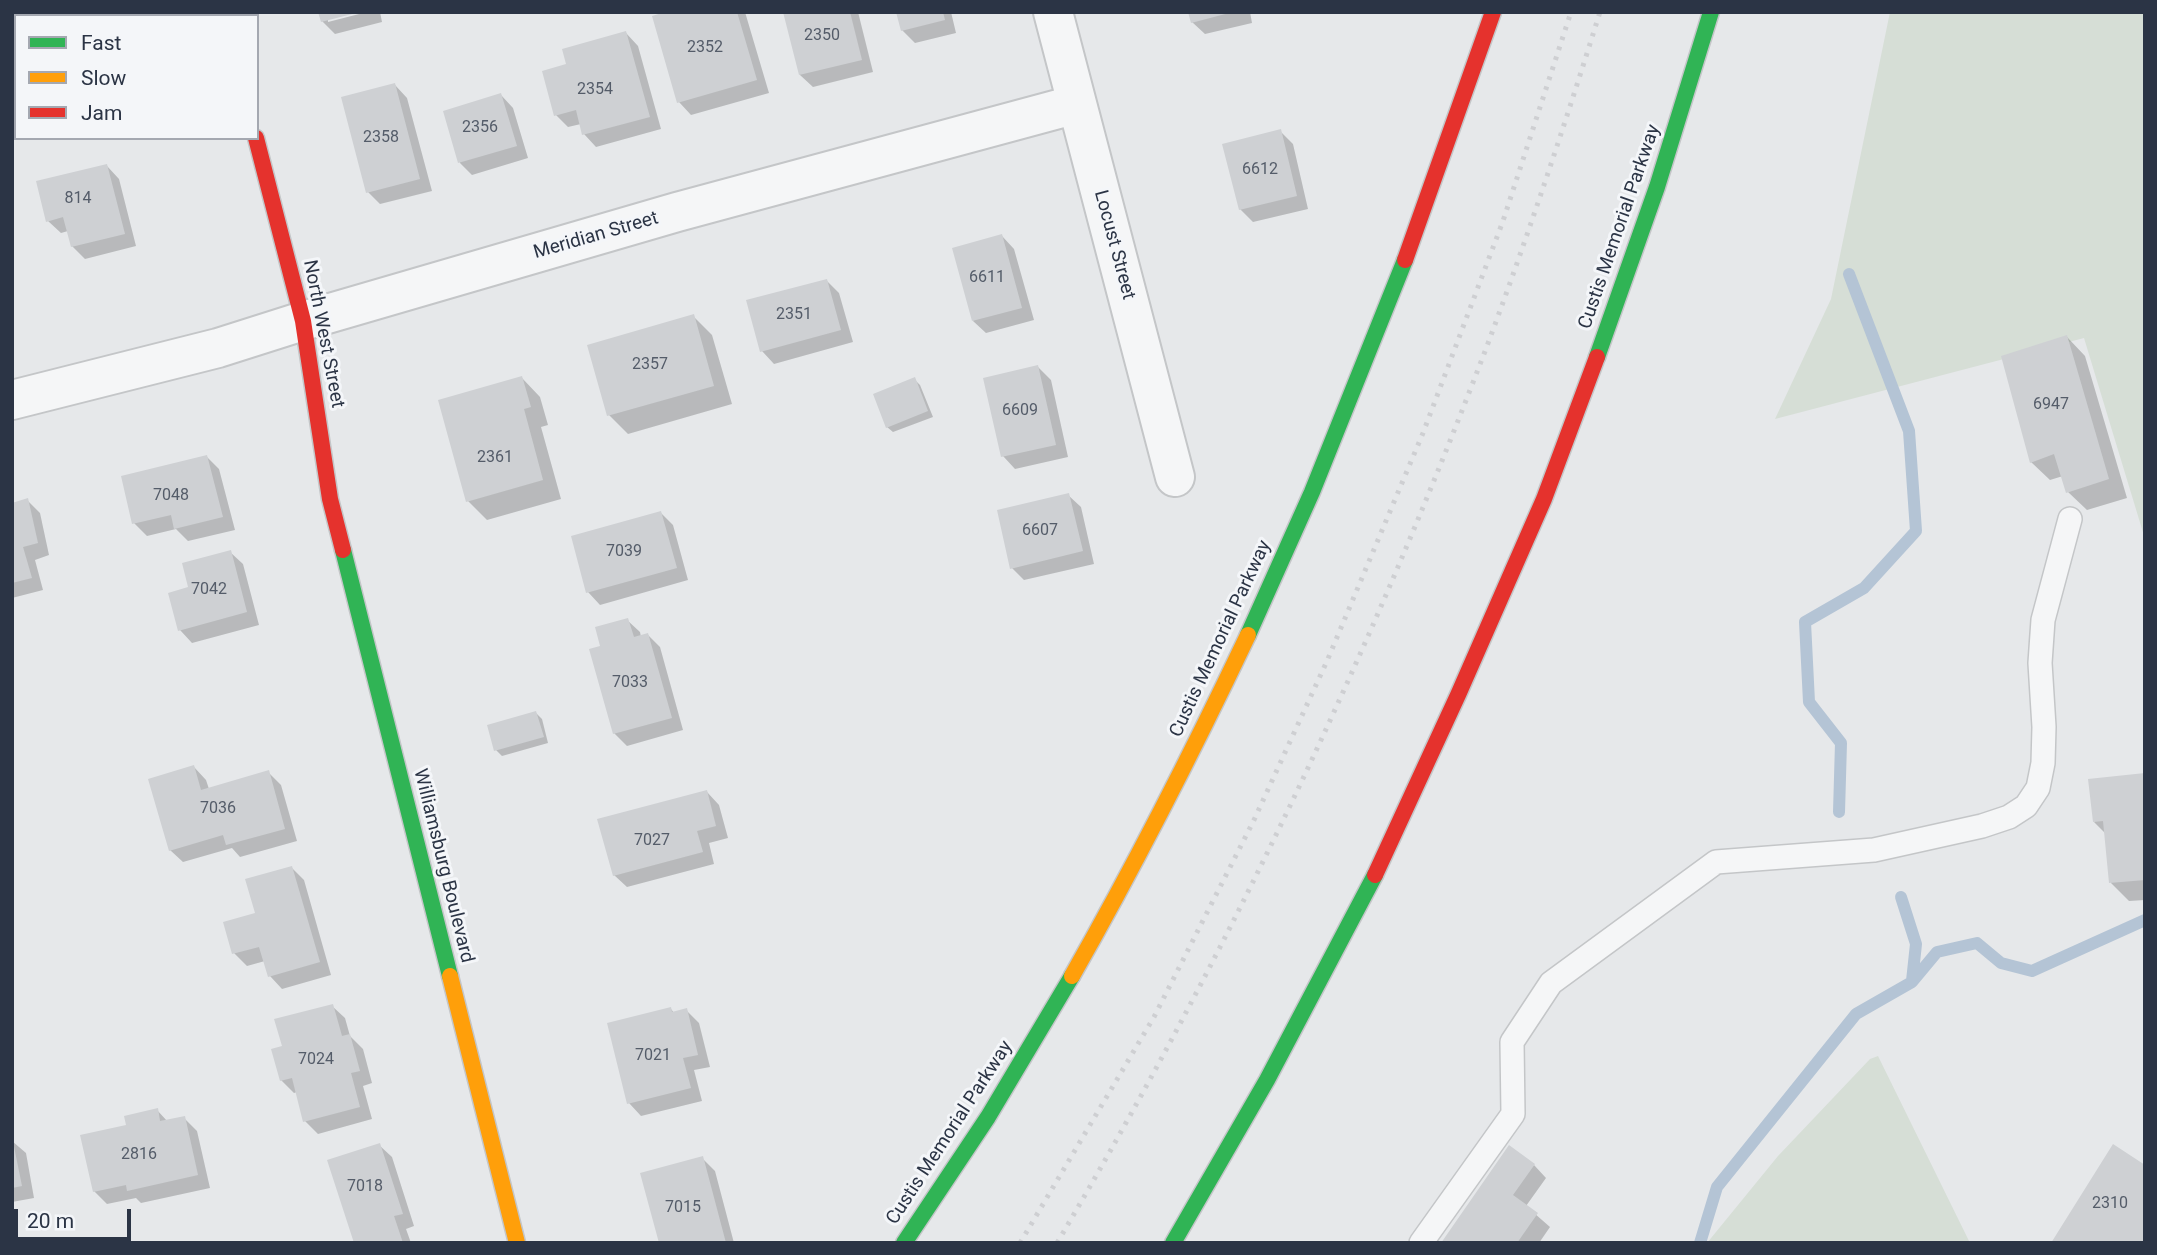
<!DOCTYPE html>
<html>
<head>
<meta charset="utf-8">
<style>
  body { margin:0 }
  #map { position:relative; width:2157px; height:1255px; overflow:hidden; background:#e6e8ea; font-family:Roboto,sans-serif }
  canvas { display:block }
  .frame { position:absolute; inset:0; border:14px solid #2b3445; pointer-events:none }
  .legend { position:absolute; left:14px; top:14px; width:245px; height:126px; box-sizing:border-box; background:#f4f6f9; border:2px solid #a4a8b1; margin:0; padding:9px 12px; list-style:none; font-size:21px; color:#2b3445 }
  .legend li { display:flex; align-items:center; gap:14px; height:35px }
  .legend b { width:35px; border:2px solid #a4a8b1 }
  .scale { position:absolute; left:14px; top:1209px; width:117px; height:32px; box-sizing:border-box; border:4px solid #2b3445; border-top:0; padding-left:9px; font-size:21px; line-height:24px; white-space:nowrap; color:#2b3445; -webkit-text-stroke:5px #f4f6f9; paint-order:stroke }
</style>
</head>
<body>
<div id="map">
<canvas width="2157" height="1255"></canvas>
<div class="frame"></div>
<ul class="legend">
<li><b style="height:9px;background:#30b455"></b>Fast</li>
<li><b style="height:9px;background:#ff9f0a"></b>Slow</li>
<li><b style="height:9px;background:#e5322d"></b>Jam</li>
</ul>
<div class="scale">20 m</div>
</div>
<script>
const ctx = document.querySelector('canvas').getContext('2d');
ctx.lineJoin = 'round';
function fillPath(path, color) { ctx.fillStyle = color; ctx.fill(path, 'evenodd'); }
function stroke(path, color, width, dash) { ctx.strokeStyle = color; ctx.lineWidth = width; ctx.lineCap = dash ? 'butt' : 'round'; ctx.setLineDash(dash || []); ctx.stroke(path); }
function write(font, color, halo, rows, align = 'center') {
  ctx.font = font + ' Roboto,sans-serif'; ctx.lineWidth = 6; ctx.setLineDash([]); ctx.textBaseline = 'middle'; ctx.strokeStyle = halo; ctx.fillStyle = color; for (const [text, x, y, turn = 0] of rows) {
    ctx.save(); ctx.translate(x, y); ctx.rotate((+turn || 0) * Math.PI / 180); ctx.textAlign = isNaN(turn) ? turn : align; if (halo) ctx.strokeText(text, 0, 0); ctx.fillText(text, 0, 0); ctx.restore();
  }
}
fillPath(new Path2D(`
  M1890,12H2145V539L2084,338L1775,419L1831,299Z
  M1878,1056L1970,1243H1707L1778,1156L1870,1059Z`), '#d6ded6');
fillPath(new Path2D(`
  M367,12H380L382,22L335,34L322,21L328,18V22Z
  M672,12H745L769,93L691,115L679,102Z
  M784,12H858L873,72L813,87L800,75Z
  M898,12H951L956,33L915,43L902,30Z
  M1190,12H1250L1252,23L1205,34L1192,22Z
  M16,31V64L12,53V32Z
  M626,33L638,46L661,129L596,147L584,134L581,124L568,127L556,115L568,65Z
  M395,85L407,98L432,191L380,204L368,192Z
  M501,95L513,108L528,158L472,175L460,163L445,112Z
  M1280,131L1293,144L1308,209L1253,222L1240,209Z
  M107,166L119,179L136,246L85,259L72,246L68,231L61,233L48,221Z
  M1002,236L1014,249L1034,320L986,333L973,321Z
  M827,281L839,293L853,342L774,364L762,351Z
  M693,316L712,335L732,404L628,434L609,415Z
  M2067,337L2085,356L2127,498L2087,510L2068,492L2063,476L2050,480L2031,462Z
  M1038,367L1051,380L1068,457L1015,469L1003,456Z
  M522,378L540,397L548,425L541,427L561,499L487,520L468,501Z
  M914,379L920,385L933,417L893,432L887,427Z
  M207,457L219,469L235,530L188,541L176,529L147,536L134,523Z
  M1068,495L1081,507L1094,564L1024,580L1012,568Z
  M27,500L40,513L49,555L35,560L43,590L12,598V504Z
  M660,512L673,525L688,580L600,605L588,592Z
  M230,552L243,564L259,625L192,643L180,630L190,588Z
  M627,620L640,632L641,637L648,635L660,647L683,730L627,746L614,733Z
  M536,713L542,719L548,743L502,756L496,750Z
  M194,767L206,780L209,789L268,772L281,785L297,841L240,857L232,848L183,862L170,850Z
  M2145,775V900L2129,901L2111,883L2105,833L2094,822Z
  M707,792L719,805L728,838L709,843L714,864L627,887L614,875Z
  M292,868L304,880L331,975L282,989L270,976L265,961L247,966L234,953L257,915Z
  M332,1006L345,1018L350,1036L363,1049L372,1083L363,1086L372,1119L318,1134L305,1121L297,1092L294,1093L281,1080L284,1047Z
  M671,1009L674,1013L686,1010L699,1023L710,1067L694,1070L702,1101L641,1116L629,1103Z
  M157,1110L168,1122L184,1118L197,1131L210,1188L141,1203L136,1198L107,1204L94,1191L129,1126Z
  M12,1141L26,1153L34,1198L12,1202Z
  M379,1145L392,1157L414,1226L406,1229L411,1243H355Z
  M702,1158L715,1171L734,1243H661Z
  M1534,1165L1546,1178L1526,1206L1550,1227L1539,1243H1443Z`), '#0003');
stroke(new Path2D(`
  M1839,812L1841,743L1809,702L1805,622L1864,588L1916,531L1909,431L1849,274
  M1901,897L1916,944L1912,981
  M1700,1243L1717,1187L1856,1014L1912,982L1937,952L1977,943L2001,963L2032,971L2145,920`), '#b4c4d5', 12);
fillPath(new Path2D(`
  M318,12H356V13L321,22Z
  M665,12H737L757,80L677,103L652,16Z
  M783,12H850L862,60L799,75Z
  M896,12H943L945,20L901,31Z
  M1188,12H1228L1229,13L1191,23Z
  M626,31L650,117L582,135L576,110L554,116L542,71L566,64L562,49Z
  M395,83L420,179L366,193L341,97Z
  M501,93L517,146L458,163L443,111Z
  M1281,129L1297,196L1239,210L1222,144Z
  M107,164L125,234L71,247L63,217L46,222L36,181Z
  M1002,234L1022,308L972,321L952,248Z
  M827,279L841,330L760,352L746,300Z
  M694,314L714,386L607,416L587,345Z
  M2067,335L2109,479L2066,493L2054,454L2030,463L2001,356Z
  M1038,365L1056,445L1001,457L983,378Z
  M522,376L531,407L524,409L543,480L466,502L438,400Z
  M915,377L928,411L886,428L873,394Z
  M207,455L223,517L174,529L171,515L132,524L121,476Z
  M1069,493L1083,551L1010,569L997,510Z
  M28,498L38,543L23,547L32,578L12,583V503Z
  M661,511L677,568L586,593L571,536Z
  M231,550L247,612L178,631L168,593L188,587L182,563Z
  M628,618L634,637L648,633L672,718L613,734L589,649L600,646L595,627Z
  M536,711L544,737L494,751L487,725Z
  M194,765L201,790L269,770L285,829L226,845L223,835L169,851L148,779Z
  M2145,773V880L2109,883L2103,821L2093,822L2088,779Z
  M707,790L716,826L697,831L703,852L613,876L597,819Z
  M292,866L320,962L268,977L259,947L232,954L223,922L255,913L245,879Z
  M333,1004L342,1036L350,1034L360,1071L351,1073L360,1107L303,1122L292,1078L280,1081L271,1049L282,1046L274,1019Z
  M671,1007L672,1012L687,1008L698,1055L683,1058L691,1088L627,1104L607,1023Z
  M158,1108L160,1121L185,1116L198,1175L127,1191L126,1185L93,1192L80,1135L126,1125L124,1116Z
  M12,1137L22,1186L12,1188Z
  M380,1143L403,1214L394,1216L403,1243H354L327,1160Z
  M2113,1144L2145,1165V1243H2051Z
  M1509,1145L1535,1164L1513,1195L1538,1213L1517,1243H1441Z
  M703,1156L726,1243H659L640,1173Z`), '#ced0d3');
const lane = new Path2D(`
  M1421,1243L1513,1114L1512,1042L1551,983L1716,862L1874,850L1982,826L2009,817L2026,806L2038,788L2043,763L2044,727L2040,663L2043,620L2070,519`);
const street = new Path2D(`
  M1053,12L1175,477
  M12,400L218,348L303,321L677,212L1077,104`);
const fast = new Path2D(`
  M1597,357L1657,187L1711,12
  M343,550L450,976
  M1248,635L1312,492L1405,260
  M904,1243L988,1117L1072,976
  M1173,1243L1267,1080L1375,875`);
const slow = new Path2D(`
  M223,12L224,16
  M450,976L517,1243
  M1072,976C1135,865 1193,751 1248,635`);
const jam = new Path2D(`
  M256,138L303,321L330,499L343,550
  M1405,260L1493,12
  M1375,875L1458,695L1544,499L1597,357`);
stroke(lane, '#c4c6c8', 26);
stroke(street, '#c4c6c8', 42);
stroke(fast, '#c4c6c8', 19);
stroke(slow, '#c4c6c8', 19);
stroke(jam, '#c4c6c8', 19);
stroke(lane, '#f5f6f7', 23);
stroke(street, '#f5f6f7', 38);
stroke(fast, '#30b455', 16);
stroke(slow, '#ff9f0a', 16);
stroke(jam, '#e5322d', 16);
stroke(new Path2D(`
  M1020,1243L1154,1017L1254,820L1327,661L1423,433L1503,221L1571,12
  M1057,1243C1226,957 1369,656 1487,346C1528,236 1565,124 1600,12`), '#cecfd2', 5, [3.5, 7]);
write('16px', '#545c69', null, [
  ["2350",822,36],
  ["2352",705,48],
  ["2354",595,90],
  ["2356",480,128],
  ["2358",381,138],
  ["6612",1260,170],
  ["814",78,199],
  ["6611",987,278],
  ["2351",794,315],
  ["2357",650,365],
  ["6947",2051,405],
  ["6609",1020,411],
  ["2361",495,458],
  ["7048",171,496],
  ["6607",1040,531],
  ["7039",624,552],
  ["7042",209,590],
  ["7033",630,683],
  ["7036",218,809],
  ["7027",652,841],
  ["7021",653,1056],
  ["7024",316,1060],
  ["2816",139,1155],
  ["7018",365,1187],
  ["2310",2110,1204],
  ["7015",683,1208]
]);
write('19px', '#2b3445', '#f4f6f9', [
  ["Custis Memorial Parkway",1620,227,-71],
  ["Meridian Street",596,236,-16],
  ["Locust Street",1114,245,75],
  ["North West Street",323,334,79],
  ["Custis Memorial Parkway",1221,639,-65],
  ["Williamsburg Boulevard",443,866,76],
  ["Custis Memorial Parkway",950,1133,-57]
]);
</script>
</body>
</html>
